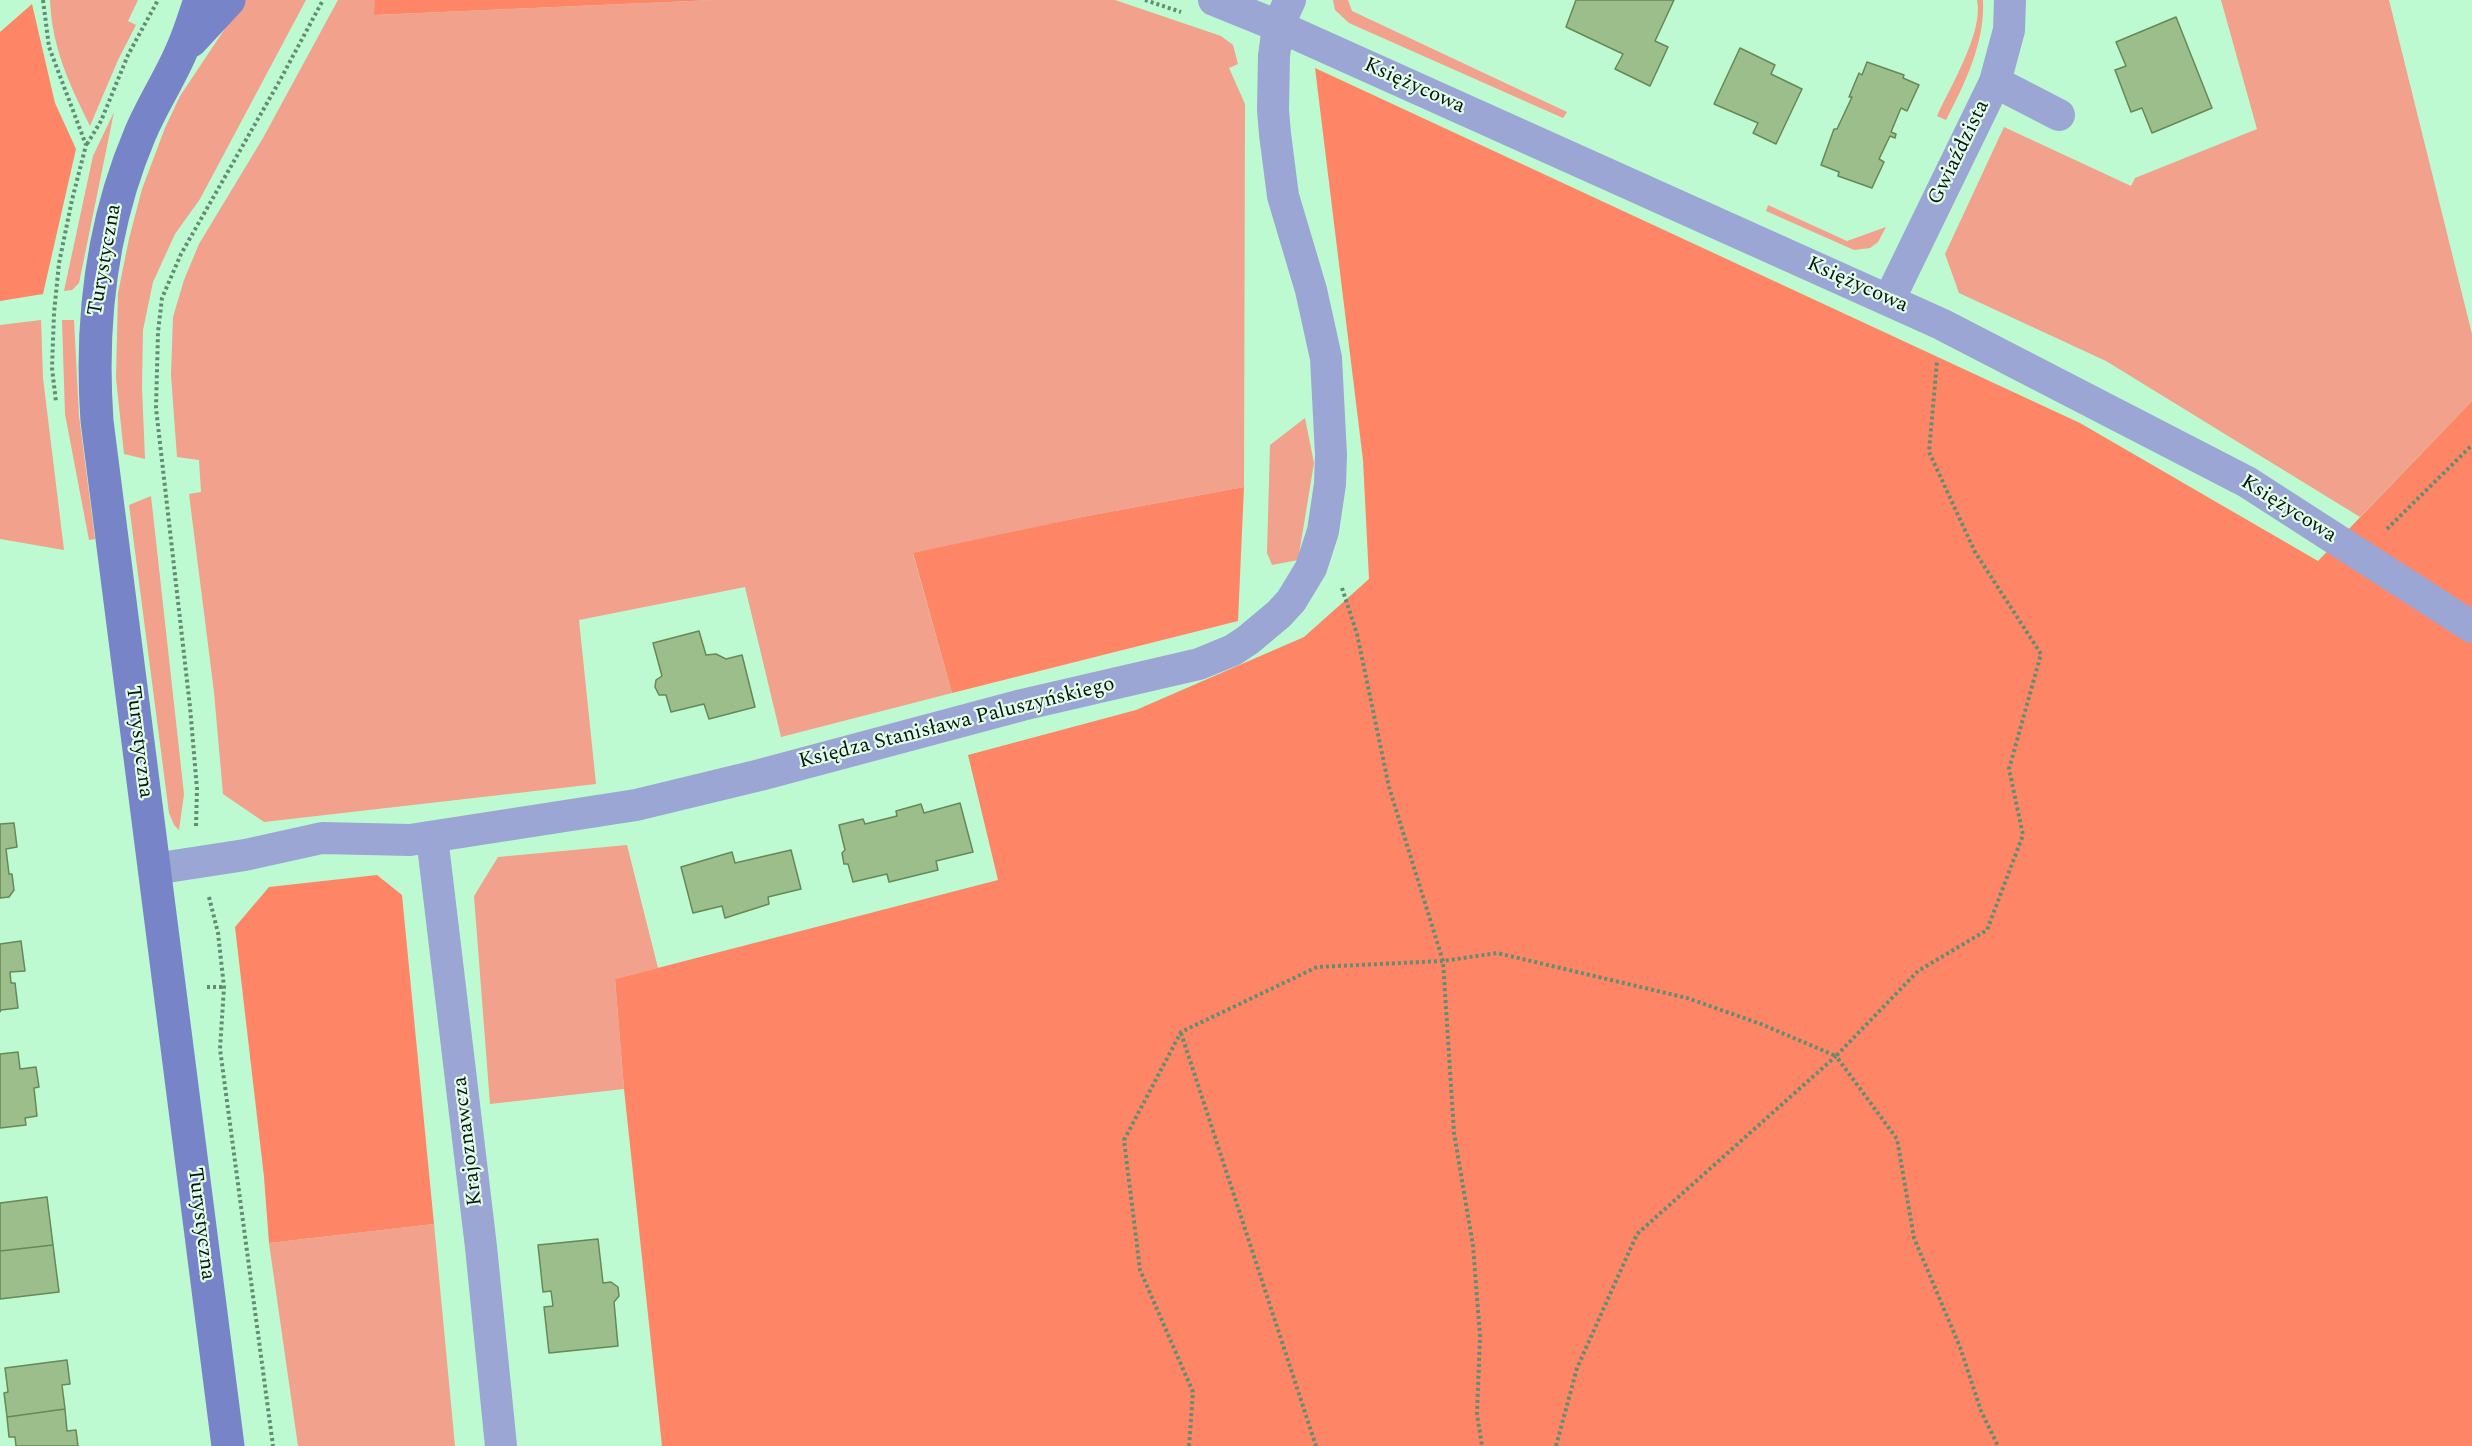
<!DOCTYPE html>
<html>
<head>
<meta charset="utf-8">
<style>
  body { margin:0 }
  canvas { display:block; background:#bdf9d1 }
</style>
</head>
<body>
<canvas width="2472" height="1446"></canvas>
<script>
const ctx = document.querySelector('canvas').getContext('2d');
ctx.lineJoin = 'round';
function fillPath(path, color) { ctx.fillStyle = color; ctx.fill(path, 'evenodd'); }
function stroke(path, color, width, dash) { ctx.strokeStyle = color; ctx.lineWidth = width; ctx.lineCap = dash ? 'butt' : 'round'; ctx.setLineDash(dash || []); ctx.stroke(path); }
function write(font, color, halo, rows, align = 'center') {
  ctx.font = font + ' Spectral,serif'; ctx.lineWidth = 4.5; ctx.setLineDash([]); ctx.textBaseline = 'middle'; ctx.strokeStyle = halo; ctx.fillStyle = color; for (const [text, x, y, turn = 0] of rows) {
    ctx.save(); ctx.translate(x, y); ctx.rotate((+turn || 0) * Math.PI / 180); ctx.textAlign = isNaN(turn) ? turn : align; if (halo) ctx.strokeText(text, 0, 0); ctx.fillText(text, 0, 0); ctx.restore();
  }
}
fillPath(new Path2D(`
  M50,0H138L128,21L136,25L118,60L90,126C69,83 52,48 50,0Z
  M244,0H306L200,199L175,234L153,282L143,330L142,387L145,459L124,454L116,378L118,293L129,239L142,189L165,128L180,96Z
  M338,0H375V15L714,0H1115L1221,36L1233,45L1238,64L1229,68L1245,104L1244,487L1082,517L913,554L952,693L781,737L745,587L579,620L596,784L264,822L223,794L214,692L189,494L201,492L199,460L177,457L171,375L173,317L184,280L199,244L263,138Z
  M1333,0H1348L1352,11L1567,112L1563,118L1349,23L1335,10Z
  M1977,0H1983C1985,43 1965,83 1946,120L1937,116C1950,87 1984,32 1977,0Z
  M2221,0H2389L2472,334V401L2360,517L2106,361L1959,293L1945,254L2004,127L2131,186L2135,178L2257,129Z
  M114,112L79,283L72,290L64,291L93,156Z
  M1768,205L1847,241L1886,227L1878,242L1870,248L1854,250L1766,211Z
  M41,320L43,378L64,550L0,539V325Z
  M62,320H74L79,416L95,539L89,540L65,414Z
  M1305,418L1314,463L1298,560L1272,565L1267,553L1270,445Z
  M151,496L184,794L179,830L174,825L169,813L129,505Z
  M627,845L658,968L615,979L624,1089L490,1104L474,896L498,857Z
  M434,1224L455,1446H298L269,1243Z`), '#f1a18c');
fillPath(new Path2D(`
  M375,0H714L374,15Z
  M32,4L55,103L76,149L43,294L0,301V32Z
  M1315,68L2080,423L2318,561L2472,401V1446H662L624,1089L615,979L998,880L968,755L1136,710L1304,637L1369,579L1363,460Z
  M1244,487L1238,621L952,693L913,553L1082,517Z
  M377,875L402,895L434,1224L269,1243L264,1177L235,927L269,887Z`), '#fe8667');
const building = new Path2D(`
  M1576,0H1674L1655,41L1668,47L1650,86L1615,69L1623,54L1566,27Z
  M2176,17L2212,108L2152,133L2142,108L2131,112L2115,70L2126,66L2116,42Z
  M1740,48L1775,65L1771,74L1802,89L1776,144L1753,133L1758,123L1714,104Z
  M1867,62L1904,75L1903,78L1919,85L1907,111L1901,108L1891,132L1896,134L1895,138L1890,136L1879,159L1884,162L1872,188L1838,176L1839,172L1821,165L1834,129H1837L1852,97H1849L1859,73L1862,75Z
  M699,631L706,655L716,654L726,659L742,655L755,707L709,719L704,704L671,712L666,695H659L655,687L656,680L662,676L653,643Z
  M960,803L973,852L936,861L938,870L889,882L887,874L853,882L848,864H844L842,853L845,850L839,825L863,819L865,824L897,816L896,811L921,804L924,813Z
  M14,823L17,847L6,849L9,874H12L14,890L9,897L0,898V824Z
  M791,850L801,889L768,897L769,904L725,918L722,906L693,913L681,867L732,852L735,863Z
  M21,941L25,971L10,972L11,983H15L18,1008L1,1010L0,1012V944Z
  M18,1052L20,1069L36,1067L39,1087L34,1088L37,1116L25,1118L26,1125L0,1128V1054Z
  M47,1197L53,1245L0,1251V1203Z
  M598,1239L603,1283L611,1282L618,1287L619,1296L614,1302L618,1346L549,1353L544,1307L553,1306L551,1291L543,1292L538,1245Z
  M53,1245L59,1292L0,1299V1251Z
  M67,1360L70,1384L62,1385L65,1409L7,1417L4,1393L8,1392L5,1368Z
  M65,1409L67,1431L76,1430L78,1446H16L15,1437H9L7,1417Z`);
fillPath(building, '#9cbe8b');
stroke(building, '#678857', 1.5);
stroke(new Path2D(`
  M43,0L49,47L86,145L72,200L59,263L54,313L52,368L56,402
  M1145,0L1181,12
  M87,144L101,121L128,55L158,0
  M2387,529L2472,445
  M1342,588L1357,634L1389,787L1443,961L1454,1133L1473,1246L1480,1336L1477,1414L1482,1446
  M196,826L197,789L190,707L156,408L158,332L162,298L181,254L279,82L323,0
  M209,897L218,933L224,987L220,1049L273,1446
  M207,987H224
  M1181,1033L1316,1446
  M1189,1446L1193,1392L1140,1270L1124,1140L1181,1032L1317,967L1443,961L1497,953L1687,998L1761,1024L1836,1056L1918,971L1987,930L2023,835L2009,769L2041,654L1975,552L1929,452L1937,361
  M1556,1446L1577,1368L1637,1234L1836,1056L1897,1139L1914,1238L1960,1347L1981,1411L1998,1446`), '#638d72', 4, [3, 3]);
stroke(new Path2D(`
  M1214,0L1278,26L1941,324L2247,482L2472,627
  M1995,82L2059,115
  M1889,300L1995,82L2009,30L2010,0
  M432,837L481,1247L501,1446
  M154,869L245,855L322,838L410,840L636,805L760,775L1022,705L1199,664L1233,650L1248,640L1279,614L1291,601L1311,568L1323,531L1330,484L1331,455L1326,358L1311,290L1283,196L1275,134L1273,110L1274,56L1278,26L1290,0`), '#9ca6d4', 32);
stroke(new Path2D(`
  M200,0C194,17 189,35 181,52C169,80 152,105 140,134C101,226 90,322 97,421L228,1446
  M191,41L229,0`), '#7884c8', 33);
write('21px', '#02180b', '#e5fcec', [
  ["Księżycowa",1414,87,24],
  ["Gwiaździsta",1960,153,-64],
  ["Turystyczna",106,260,-80],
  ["Księżycowa",1857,286,24],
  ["Księżycowa",2288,510,32],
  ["Księdza Stanisława Paluszyńskiego",957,724,-14],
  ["Turystyczna",138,742,83],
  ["Krajoznawcza",469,1141,-97],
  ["Turystyczna",200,1224,83]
]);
</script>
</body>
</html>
